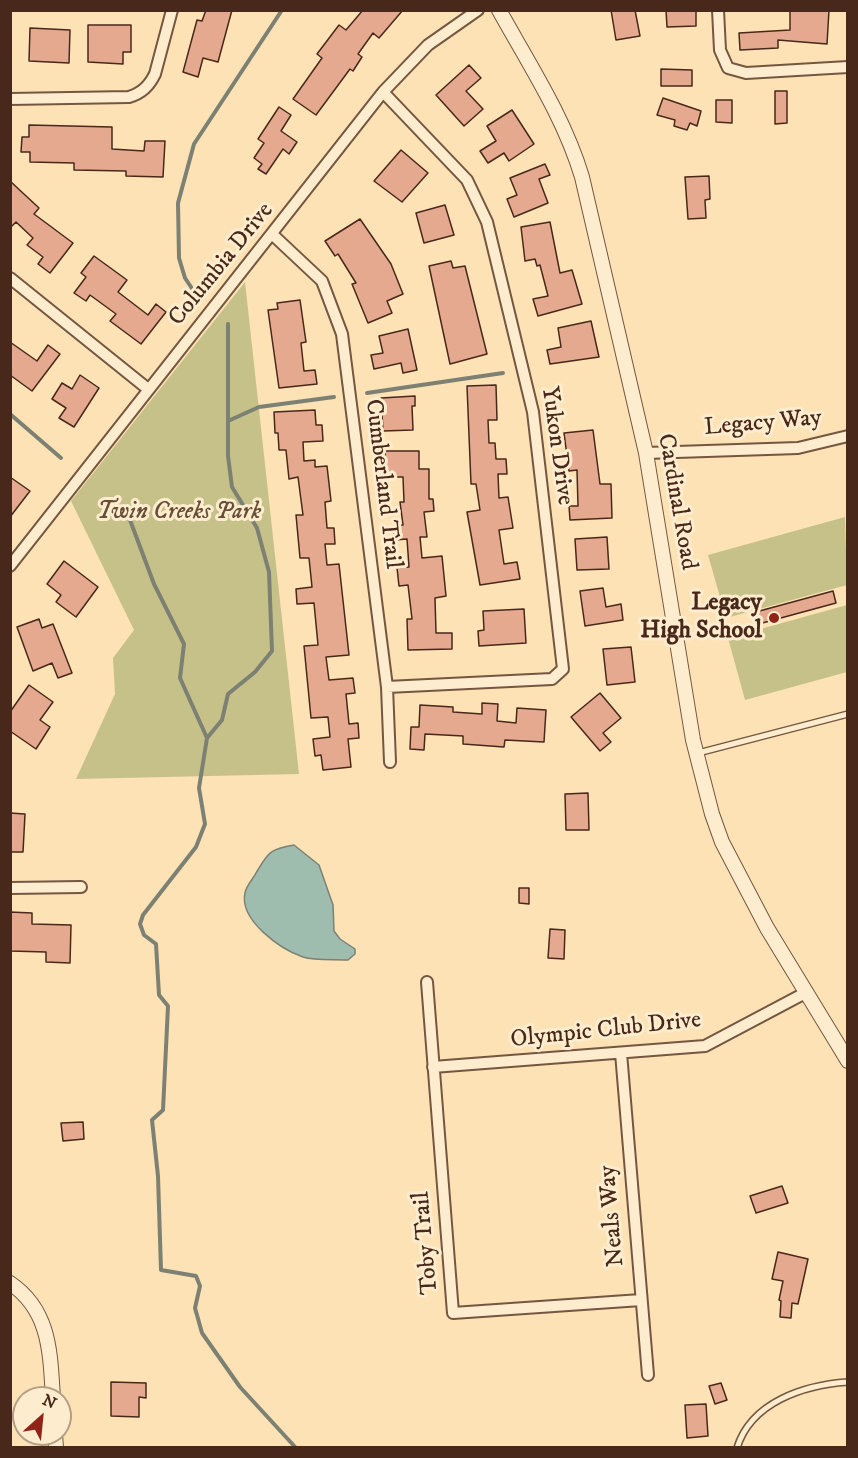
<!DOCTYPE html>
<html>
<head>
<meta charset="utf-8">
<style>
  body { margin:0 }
  #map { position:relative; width:858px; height:1458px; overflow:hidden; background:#fce2b4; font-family:"IM FELL DW Pica",serif }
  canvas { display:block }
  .frame { position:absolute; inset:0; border:12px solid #48281a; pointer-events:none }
  .north { position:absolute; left:12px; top:1386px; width:60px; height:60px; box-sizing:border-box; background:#fdecce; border:2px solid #b59e86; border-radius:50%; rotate:27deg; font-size:16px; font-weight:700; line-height:24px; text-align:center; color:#48281a }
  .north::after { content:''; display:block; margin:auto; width:21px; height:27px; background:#8f2418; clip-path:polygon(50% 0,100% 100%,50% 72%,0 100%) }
</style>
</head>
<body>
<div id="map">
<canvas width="858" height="1458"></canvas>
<div class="frame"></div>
<div class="north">N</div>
</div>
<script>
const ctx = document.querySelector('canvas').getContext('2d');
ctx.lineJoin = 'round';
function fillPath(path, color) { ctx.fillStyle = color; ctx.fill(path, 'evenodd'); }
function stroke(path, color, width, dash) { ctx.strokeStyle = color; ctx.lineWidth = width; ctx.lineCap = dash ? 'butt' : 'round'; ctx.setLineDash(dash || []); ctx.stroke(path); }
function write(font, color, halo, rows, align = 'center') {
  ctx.font = font + ' "IM FELL DW Pica",serif'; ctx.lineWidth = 6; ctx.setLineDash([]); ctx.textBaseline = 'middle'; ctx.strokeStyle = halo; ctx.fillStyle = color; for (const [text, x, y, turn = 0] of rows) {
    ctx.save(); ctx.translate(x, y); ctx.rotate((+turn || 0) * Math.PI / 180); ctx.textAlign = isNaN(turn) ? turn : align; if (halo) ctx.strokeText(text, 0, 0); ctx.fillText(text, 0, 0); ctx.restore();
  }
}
fillPath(new Path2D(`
  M245,282L299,774L76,779L115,694L113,658L134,630L71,501Z
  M845,517L847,585L726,618L708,555Z
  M847,605V672L745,700L728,638Z`), '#c6c188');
const water = new Path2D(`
  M294,845L319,865L333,905L334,931L340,939L355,949V954L348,960C334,959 316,961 303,957C280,949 239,920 245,893C246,886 253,879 256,873C268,853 269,849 294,845Z`);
fillPath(water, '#9fbdaf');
stroke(water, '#7c8173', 1.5);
stroke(new Path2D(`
  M195,293L185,278L179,258L178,203L194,144L282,10
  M228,324V456L232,487L257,528L269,572L272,651L255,672L228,694L222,720L207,738L199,788L205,824L196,847L143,915L140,924L144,935L156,944L159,995L168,1006L163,1110L152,1120L158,1176L161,1270L196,1276L200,1286L195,1308L202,1333L240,1387L296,1448
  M367,393L503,373
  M10,414L61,458
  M228,421L259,407L334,397
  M116,505L130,520L154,584L184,644L180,678L207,738`), '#7c8173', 4);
const building = new Path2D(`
  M206,10H232L218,62L203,58L198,77L183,72L197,20L202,21Z
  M363,10H403L379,38L373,33L358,54L362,57L353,71L350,69L316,115L293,99L322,58L317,54L339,25L346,30Z
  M611,10H635L640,36L616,40Z
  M666,10H696V26L667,27Z
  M790,10H829L827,44L778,40V48L740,50L739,33L790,30Z
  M88,25H131V52H123V64L88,62Z
  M30,28L70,30L69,63L29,61Z
  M469,65L481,78L466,91L483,109L464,126L436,95Z
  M661,69L692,70V86H661Z
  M775,91H787V123L775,124Z
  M663,98L701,111L697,126L690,123L687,130L674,126L675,120L657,115Z
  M716,100H732V123L716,122Z
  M279,107L291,115L281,131L297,142L289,154L283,149L266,174L258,169L262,164L254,158L264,143L258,139Z
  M512,110L534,144L509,161L504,153L488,163L480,151L496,141L487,126Z
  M29,125L112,127V149L144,151L145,141H165L163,177L126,176V171L74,170V163L30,162V152H21L22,137H29Z
  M401,150L428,173L402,202L374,181Z
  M545,164L550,175L539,179L548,203L514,217L507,199L517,195L510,178Z
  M709,176L710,199L705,200L706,218L688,219L685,177Z
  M10,181L39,208L34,214L73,243L50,273L38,264L43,257L27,245L33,238L16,222L10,228Z
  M445,205L454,235L424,243L416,213Z
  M360,219L391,264L403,294L387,301L392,313L368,323L352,284L356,283L338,254L335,256L325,241Z
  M550,222L560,273L572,270L582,304L538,316L533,299L548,296L540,265L537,266L535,259L525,261L521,227Z
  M94,256L127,280L118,292L148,315L156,304L166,312L141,344L110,321L116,314L90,295L86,301L74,293L86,277L81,273Z
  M451,261L453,268L465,266L487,354L450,364L429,266Z
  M300,300L306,342L301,343L304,371L315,370L317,384L279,388L268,310L278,309L277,303Z
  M591,321L599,357L550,364L547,350L561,347L558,328Z
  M408,329L417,370L403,373L401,363L374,369L371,355L383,353L379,336Z
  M10,342L37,361L48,345L60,354L32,391L10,375Z
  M80,375L99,388L74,427L59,418L66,408L52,399L62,383L72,389Z
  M496,385L497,420H488L489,443H495L496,459H506L507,474H498L499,498L508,497L513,528L499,530L504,564L517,562L520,579L480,585L467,512L480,510L476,484H471L467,386Z
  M415,396V406H412L413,430L383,431L381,398Z
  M315,410L316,425H322L323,441L303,442L304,461L315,460V467L327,466L331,501L325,502L327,528H334L335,544H325L327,565L339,564L349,655L326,657L329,680L353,678L355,693L346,694L349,724L358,723L359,738L348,739L351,767L323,770L321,755L315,756L313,739L330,737L328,717L311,718L304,646L318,645L314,603L297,604L296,589L312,587L309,558H300L296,515H303L298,477L289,479L286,450H279L278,433H275L274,412Z
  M593,430L600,484H611L612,518L570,520L569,506H578L577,470L569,471L564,433Z
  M385,451H419V469H429V499H433L434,511L424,512L427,537H420L422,558L442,556L446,596L435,598L436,633H452V649L408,650L407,619H412L408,585L399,586L397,568L409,567L407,539L394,540L393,526L403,525L400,502H404L403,477H385Z
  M10,477L30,491L10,517Z
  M607,537L609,569L577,570L575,539Z
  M64,561L98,587L76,617L56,602L61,595L47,584Z
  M603,588L606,607L621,604L623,620L585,626L580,591Z
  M833,591L836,603L755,625L752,613Z
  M524,609L526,643L479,646L478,631L484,630L483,611Z
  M39,619L42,628L53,624L72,673L58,678L52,663L33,671L17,627Z
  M631,647L635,682L607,685L603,649Z
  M29,685L53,702L40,720L50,727L36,749L10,731V712Z
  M600,693L621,718L603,733L611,742L600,751L571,717Z
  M482,703L498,704L497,721L516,723L517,708L546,710L544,742L505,740L504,747L463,744V736L425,734L424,750L410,749L411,727H419L420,705L453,707V712L482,714Z
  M588,793L589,830H566L565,794Z
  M10,813L25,814L23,852H10Z
  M519,888H529V904L519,903Z
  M10,912L32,913V924L71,925L70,963L46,962V952L10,951Z
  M550,929L565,930L564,959L548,958Z
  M83,1122L84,1139L63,1141L61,1123Z
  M782,1186L788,1203L756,1213L750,1196Z
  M778,1252L808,1259L798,1304L792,1303L791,1318L780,1317L781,1301L779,1300L783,1281L772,1279Z
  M111,1382L146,1383V1398L139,1397V1417L111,1416Z
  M721,1383L727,1400L715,1404L709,1386Z
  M706,1404L708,1436L687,1438L685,1405Z`);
fillPath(building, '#e4a98f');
stroke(building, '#48281a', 1.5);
const service = new Path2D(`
  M698,753L848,714
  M737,1448C751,1402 804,1385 848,1382`);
const minor = new Path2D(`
  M718,10L720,50L728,68L746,73L848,67
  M383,92L467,180L487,222L533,412L563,669L552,679L387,687
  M10,99L129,97C142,93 149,86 155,74L172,10
  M273,235L322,281L342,334L387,687L390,762
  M10,278L148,389
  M646,453L798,448L848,436
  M10,566L383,92L428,45L478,10
  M10,888L81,887
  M427,982L453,1313L641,1300
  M621,1053L648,1375
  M433,1067L705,1046L807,992`);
const tertiary = new Path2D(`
  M499,10C529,64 564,117 582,177L646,453L693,740L712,814L722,842L767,928L848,1061
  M10,1283C51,1311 50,1354 53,1398
  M55,1434L56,1448`);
stroke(service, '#755640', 8);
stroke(minor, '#755640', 14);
stroke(tertiary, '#755640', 16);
stroke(service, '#fdecce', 5);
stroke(minor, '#fdecce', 10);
stroke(tertiary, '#fdecce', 14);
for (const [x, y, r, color] of [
  [774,618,6,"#8f2418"]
]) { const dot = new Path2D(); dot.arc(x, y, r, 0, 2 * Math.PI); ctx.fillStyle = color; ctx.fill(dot); stroke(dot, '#fdecce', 2); }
write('24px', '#48281a', '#fdecce', [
  ["Columbia Drive",222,265,-51],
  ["Legacy Way",763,424,-5],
  ["Yukon Drive",556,446,82],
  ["Cumberland Trail",382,484,83],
  ["Cardinal Road",676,502,80],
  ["Olympic Club Drive",606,1031,-6],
  ["Neals Way",613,1216,-95],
  ["Toby Trail",427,1243,-95]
]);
write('italic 24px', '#684e36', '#fdecce', [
  ["Twin Creeks Park",179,513]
]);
write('bold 24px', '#48281a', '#fdecce', [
  ["Legacy",762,604],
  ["High School",762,632]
], 'right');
</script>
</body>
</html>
